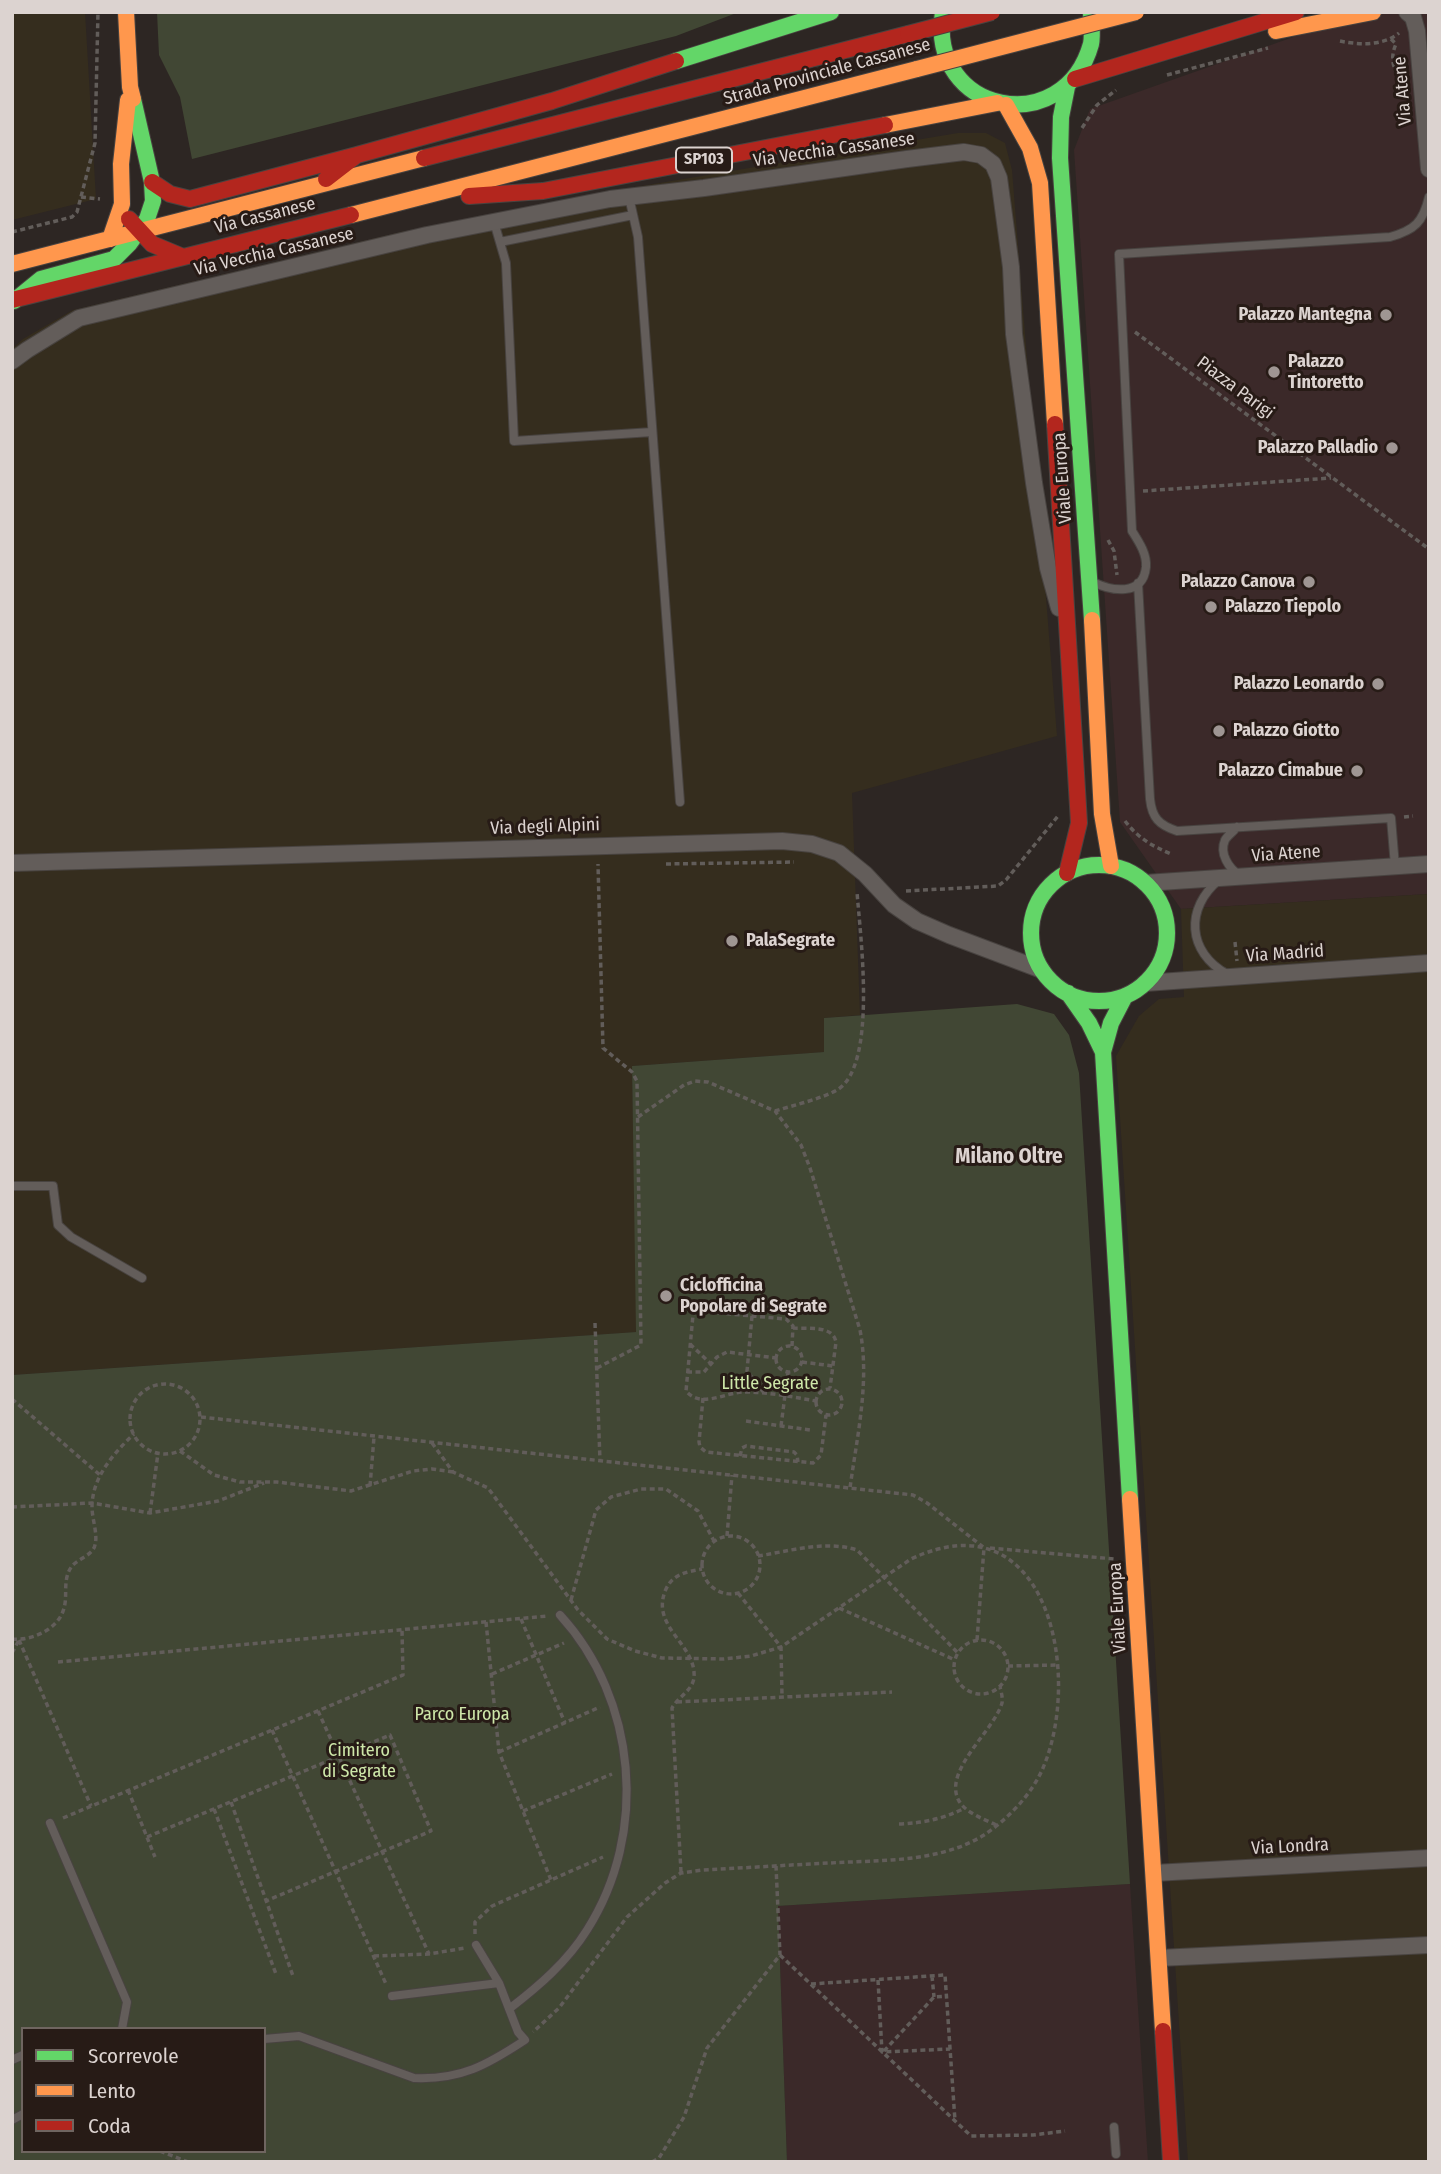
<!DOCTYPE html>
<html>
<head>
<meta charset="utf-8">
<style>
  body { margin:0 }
  #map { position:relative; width:1441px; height:2174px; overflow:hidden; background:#2d2623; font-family:"Fira Sans Condensed",sans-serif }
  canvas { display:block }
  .frame { position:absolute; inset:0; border:14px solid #dcd3d0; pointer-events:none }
  .legend { position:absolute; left:21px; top:2027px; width:245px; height:126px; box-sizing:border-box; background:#271b16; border:2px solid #6f6560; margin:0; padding:9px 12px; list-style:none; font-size:21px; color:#dcd3d0 }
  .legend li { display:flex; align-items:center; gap:14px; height:35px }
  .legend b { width:35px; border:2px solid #6f6560 }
</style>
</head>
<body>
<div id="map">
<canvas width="1441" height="2174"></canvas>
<div class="frame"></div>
<ul class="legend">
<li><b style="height:9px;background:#63d668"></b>Scorrevole</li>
<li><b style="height:9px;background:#ff974d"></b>Lento</li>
<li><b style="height:9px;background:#b3261e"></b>Coda</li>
</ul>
</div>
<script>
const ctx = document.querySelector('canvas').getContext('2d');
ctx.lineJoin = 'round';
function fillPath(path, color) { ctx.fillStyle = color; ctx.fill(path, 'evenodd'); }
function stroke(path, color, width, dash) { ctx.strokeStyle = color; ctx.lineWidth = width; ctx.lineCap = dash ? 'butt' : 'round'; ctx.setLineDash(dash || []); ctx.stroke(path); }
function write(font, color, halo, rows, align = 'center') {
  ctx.font = font + ' "Fira Sans Condensed",sans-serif'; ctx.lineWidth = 6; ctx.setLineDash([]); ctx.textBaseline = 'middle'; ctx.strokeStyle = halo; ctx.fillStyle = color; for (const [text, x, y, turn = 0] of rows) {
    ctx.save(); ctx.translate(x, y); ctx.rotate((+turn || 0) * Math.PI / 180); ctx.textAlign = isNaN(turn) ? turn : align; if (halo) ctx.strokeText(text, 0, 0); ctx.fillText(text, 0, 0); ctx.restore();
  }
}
fillPath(new Path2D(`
  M1364,12H1429V894L1181,909L1120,822L1074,150L1090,109Z
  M1130,1884L1148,2162H787L778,1906Z`), '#3b2929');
fillPath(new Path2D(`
  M12,12H85L96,199L12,220Z
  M958,133H986L1005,143L1012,170L1057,736L852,793L860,1015L824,1018L825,1052L632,1066L637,1332L12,1375V349L23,339L73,310L401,232L606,192Z
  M1429,894V2162H1188L1116,1056L1139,1016L1159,999L1184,997L1181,909Z`), '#352d1e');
fillPath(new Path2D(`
  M157,12H739L676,36L192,159L180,97L159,55Z
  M1017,1004L1054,1014L1069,1035L1079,1073L1130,1884L778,1906L787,2162H12V1375L636,1332L632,1066L824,1052V1018ZM23,2029H264V2151H23Z`), '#414734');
const lane = new Path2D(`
  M629,197L638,237L680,802
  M494,222L506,263L514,441L652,432
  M500,242L633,215
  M1093,582C1111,591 1143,597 1146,567C1147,554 1139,542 1132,531L1119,254L1390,237C1415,230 1423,222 1429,197
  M1138,583L1150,799C1152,818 1159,825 1177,831L1391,818L1395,866
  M1237,827C1234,831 1227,836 1225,840C1219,854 1229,868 1239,875
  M1219,880C1185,908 1187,952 1227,974
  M12,1186H53L58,1225L71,1237L142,1278
  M50,1823L127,2002L122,2029
  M392,1996L499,1983L476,1945
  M509,2009C539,1986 567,1962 587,1930C649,1833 637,1699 560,1615
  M264,2039L299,2036L414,2078C461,2080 487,2065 525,2040L518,2032L499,1983
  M12,2060L23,2055
  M12,2120L23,2114
  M1114,2127L1116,2154`);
const street = new Path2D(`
  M1407,12L1413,17L1417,31L1429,169
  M12,361L27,350L79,318L427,235L610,199L704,188L907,159L964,152L981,155L993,164L999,178L1011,267L1014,334L1034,483L1048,568L1059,608
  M12,863L782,841L812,844L839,853L865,874L894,905L917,921L949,935L1042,970
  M1145,883L1429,864
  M1145,983L1429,963
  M1154,1873L1429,1858
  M1159,1958L1429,1945`);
const fast = new Path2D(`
  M943,12C927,114 1064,141 1091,44C1093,35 1091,22 1091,12
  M676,61L831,12
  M1067,87L1061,117L1060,158L1092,620
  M14,301L41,279L114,259L130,243L147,219L153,201L152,182L133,99
  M1031 933a68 68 0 1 1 136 0a68 68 0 1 1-136 0Z
  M1068,993L1089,1023L1103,1052
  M1125,996L1111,1023L1103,1052L1130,1499`);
const slow = new Path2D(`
  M126,12L130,87L133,99
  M1276,31L1373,12
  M1006,105L1030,148L1040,183L1055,424
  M885,125L997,103
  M351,215L917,69
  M110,239L122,204L121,164L128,100
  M12,264L424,158
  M1092,620L1102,814L1111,866
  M1130,1499L1163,2031`);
const jam = new Path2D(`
  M1075,79L1296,12
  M424,158L908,34
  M326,179L357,155L552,101L676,61
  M152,182L170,194L190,199L357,155
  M469,196L543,191L885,125
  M129,219L152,244L183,257
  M12,300L351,215
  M1055,424L1079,823L1067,873
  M1163,2031L1171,2162`);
stroke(lane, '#484340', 10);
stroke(street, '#484340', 18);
stroke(fast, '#484340', 18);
stroke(slow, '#484340', 18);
stroke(jam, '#484340', 18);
stroke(new Path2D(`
  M1391,39L1396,44C1389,60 1394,70 1403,84
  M1340,41C1359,45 1383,46 1399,33
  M1167,75L1268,48
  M1082,128L1097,105L1116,90
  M81,197L100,199
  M12,232L72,217L77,212L95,143L98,12
  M1135,332L1429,549
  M1143,491L1331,478
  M1108,540L1114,551L1117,575
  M1404,817L1413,816
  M1125,821C1138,838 1152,846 1171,854
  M666,864L794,862
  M906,891L998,886L1006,880L1058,816
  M1235,942L1237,961
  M775,1111C794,1105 821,1099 837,1090C878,1066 860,934 857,892
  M638,1117L684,1085L695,1081L708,1082L775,1111L801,1145L810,1168L860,1330C870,1382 857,1436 850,1488
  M752,1316L747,1371L764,1393
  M595,1323L600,1461
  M793,1328C808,1329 833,1325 836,1342L830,1388
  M690,1344L711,1364
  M776 1359a13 13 0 1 1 26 0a13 13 0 1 1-26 0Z
  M792,1346L793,1326L786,1319L697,1311L693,1315L686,1391C701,1409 726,1392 744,1392C768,1392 793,1397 816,1401
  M802,1362L833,1366
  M597,1368L641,1345L637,1081L632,1072L603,1048L598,864
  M687,1372H704L717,1357L727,1352L776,1358
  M130 1419a35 35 0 1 1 70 0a35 35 0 1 1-70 0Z
  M816 1402a13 13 0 1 1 26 0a13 13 0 1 1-26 0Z
  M703,1398L699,1442L700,1447L706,1452L813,1463L821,1455L826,1415
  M12,1399L100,1475
  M201,1417L913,1495L927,1503L983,1547
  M746,1421L810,1430
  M781,1426L788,1372
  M432,1443L453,1472L488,1488L578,1610L607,1639L635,1651L662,1658L724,1659L751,1656L781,1647L911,1559C1048,1495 1083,1675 1043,1768C1032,1794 1007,1820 984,1835C939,1863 880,1860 829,1863C787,1865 744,1868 702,1870L681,1873L665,1883L627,1917L559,2008L533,2032
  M180,1451L214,1475L240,1482H277L351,1491L413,1471L432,1469L453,1472
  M740,1456L742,1448L746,1446L794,1452L797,1455L798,1462
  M370,1486L374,1437
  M12,1507L92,1503L150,1513L218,1501L264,1483
  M150,1513L158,1453
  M727,1536L732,1475
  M702 1565a29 29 0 1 1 58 0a29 29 0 1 1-58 0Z
  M990,1548L1115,1559
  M758,1556C790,1551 825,1540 857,1550L958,1653
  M738,1593L781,1647L782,1696
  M571,1600L596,1510L611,1497L641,1489H666L698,1511L714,1541
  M839,1608L955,1660
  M521,1619L565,1723
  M486,1622L499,1752L551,1880
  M12,1639C32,1641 59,1629 64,1608C68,1595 62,1579 72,1566C78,1559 93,1555 95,1545C98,1534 92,1519 92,1507C92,1477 114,1453 134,1434
  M19,1640L91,1806
  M977,1640L984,1548
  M954 1667a27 27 0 1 1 54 0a27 27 0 1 1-54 0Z
  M12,1653L19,1640
  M58,1662L547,1616
  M1008,1666L1057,1665
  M492,1674L564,1643
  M677,1702L892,1692
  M318,1711L429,1954
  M272,1730L386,1984
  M499,1752L600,1707
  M128,1790L155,1857
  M231,1802L293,1976
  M214,1809L276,1974
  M523,1811L612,1774
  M63,1818L403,1675L402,1630
  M899,1824C923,1823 943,1819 965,1808
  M996,1825C984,1819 966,1813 959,1801C942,1771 994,1731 1002,1703C1003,1698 1001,1691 1000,1687
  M147,1837L390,1735L431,1831L266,1901
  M681,1872L672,1708C678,1697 692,1691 694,1678C697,1644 649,1627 666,1589C673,1574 686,1572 702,1569
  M475,1934V1922L492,1906L603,1857
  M780,1955L971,2136L1033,2135L1065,2131
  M374,1956L429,1954L465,1948
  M932,1976L934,1997
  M878,1980L882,2052L950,2049
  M811,1984L945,1975L955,2121
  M884,2051L934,1997L947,1996
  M160,2151L188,2162
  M652,2162L659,2158L684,2117L707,2048L780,1955L776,1866`), '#625d5a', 3.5, [5, 3.5]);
stroke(lane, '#635d5a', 8);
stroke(street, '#635d5a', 16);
stroke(fast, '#63d668', 16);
stroke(slow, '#ff974d', 16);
stroke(jam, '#b3261e', 16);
const slowBridge = new Path2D(`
  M917,69L1136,12`);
const jamBridge = new Path2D(`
  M908,34L992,12`);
stroke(slowBridge, '#484340', 18, []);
stroke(jamBridge, '#484340', 18, []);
stroke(slowBridge, '#ff974d', 16);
stroke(jamBridge, '#b3261e', 16);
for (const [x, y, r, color] of [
  [1386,315,7,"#9f9693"],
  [1274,372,7,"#9f9693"],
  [1392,448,7,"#9f9693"],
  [1309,582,7,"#9f9693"],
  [1211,607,7,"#9f9693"],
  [1378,684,7,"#9f9693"],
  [1219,731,7,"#9f9693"],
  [1357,771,7,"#9f9693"],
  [732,941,7,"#9f9693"],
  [666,1296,7,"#9f9693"]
]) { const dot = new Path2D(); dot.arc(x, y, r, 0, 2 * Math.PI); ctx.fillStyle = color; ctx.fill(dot); stroke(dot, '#271b16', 2.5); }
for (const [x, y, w] of [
  [704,160,56]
]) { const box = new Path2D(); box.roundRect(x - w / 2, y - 12.5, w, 25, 5); ctx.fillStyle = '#271b16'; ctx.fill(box); stroke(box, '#dcd3d0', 2); }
write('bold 16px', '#dcd3d0', null, [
  ["SP103",704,160]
]);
write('18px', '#dcd3d0', '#271b16', [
  ["Strada Provinciale Cassanese",827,72,-15],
  ["Via Atene",1403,91,-95],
  ["Via Vecchia Cassanese",834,150,-8],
  ["Via Cassanese",265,216,-14],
  ["Via Vecchia Cassanese",274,252,-13],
  ["Piazza Parigi",1235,388,37],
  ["Viale Europa",1063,478,-94],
  ["Via degli Alpini",545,827,-2],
  ["Via Atene",1286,854,-4],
  ["Via Madrid",1285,954,-4],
  ["Viale Europa",1118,1608,-93],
  ["Via Londra",1290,1847,-3]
]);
write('bold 18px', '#dcd3d0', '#271b16', [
  ["Palazzo Mantegna",1372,315],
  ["Palazzo",1288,362,"left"],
  ["Tintoretto",1288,383,"left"],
  ["Palazzo Palladio",1378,448],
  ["Palazzo Canova",1295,582],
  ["Palazzo Tiepolo",1225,607,"left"],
  ["Palazzo Leonardo",1364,684],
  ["Palazzo Giotto",1233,731,"left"],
  ["Palazzo Cimabue",1343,771],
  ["PalaSegrate",746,941,"left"],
  ["Ciclofficina",680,1286,"left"],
  ["Popolare di Segrate",680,1307,"left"]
], 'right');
write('18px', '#cee7a9', '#271b16', [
  ["Little Segrate",770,1384],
  ["Parco Europa",462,1715],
  ["Cimitero",359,1751],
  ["di Segrate",359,1772]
]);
write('bold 21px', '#dcd3d0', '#271b16', [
  ["Milano Oltre",1009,1157]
]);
</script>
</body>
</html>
